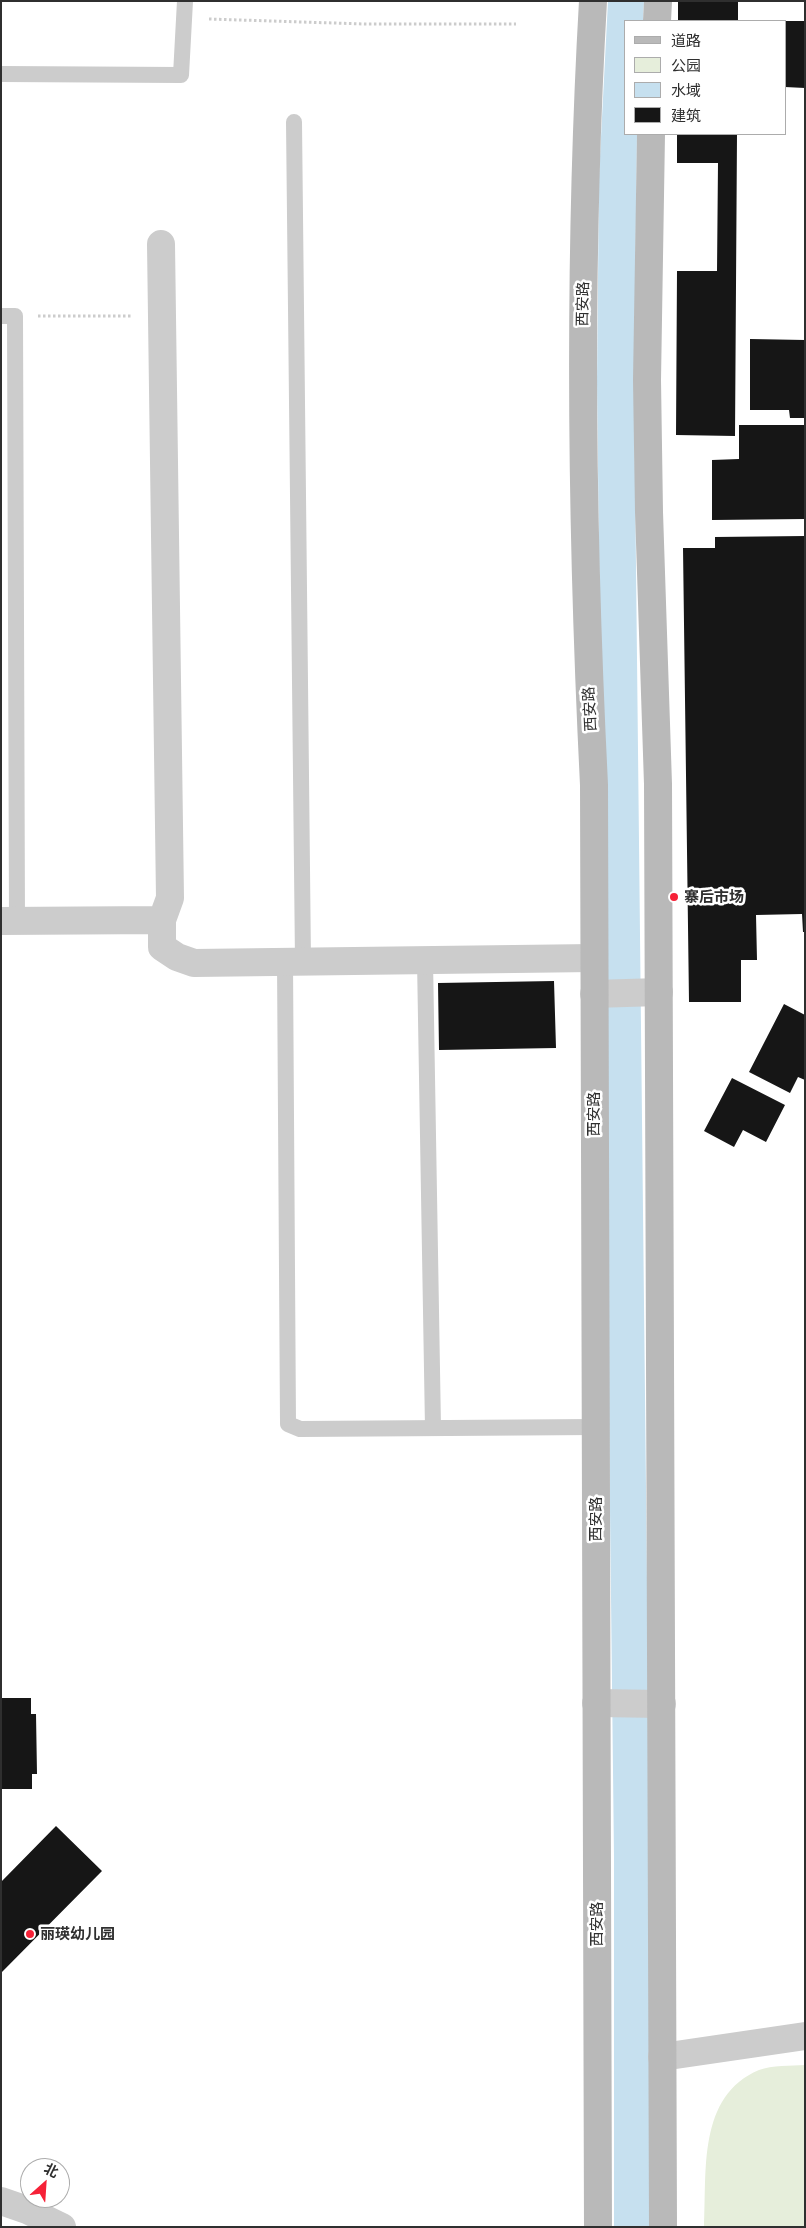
<!DOCTYPE html>
<html>
<head>
<meta charset="utf-8">
<style>
  body { margin:0 }
  #map { position:relative; width:806px; height:2228px; overflow:hidden; background:#fff; font-family:"Golos Text","Noto Sans SC",sans-serif }
  canvas { display:block }
  .frame { position:absolute; inset:0; border:2px solid #2f2f2f; pointer-events:none }
  .legend { position:absolute; left:624px; top:20px; width:162px; height:115px; box-sizing:border-box; background:#fff; border:1px solid #acacac; margin:0; padding:6px 9px; list-style:none; font-size:15px; color:#2f2f2f }
  .legend li { display:flex; align-items:center; gap:10px; height:25px }
  .legend b { width:25px; border:1px solid #acacac }
  .north { position:absolute; left:20px; top:2158px; width:50px; height:50px; box-sizing:border-box; background:#fff; border:1px solid #acacac; border-radius:50%; rotate:26deg; font-size:14px; font-weight:700; line-height:20px; text-align:center; color:#2f2f2f }
  .north::after { content:''; display:block; margin:auto; width:18px; height:22px; background:#f62137; clip-path:polygon(50% 0,100% 100%,50% 72%,0 100%) }
</style>
</head>
<body>
<div id="map">
<canvas width="806" height="2228"></canvas>
<div class="frame"></div>
<ul class="legend">
<li><b style="height:6px;background:#b9b9b9"></b>道路</li>
<li><b style="height:14px;background:#e6eedb"></b>公园</li>
<li><b style="height:14px;background:#c6e0ef"></b>水域</li>
<li><b style="height:14px;background:#161616"></b>建筑</li>
</ul>
<div class="north">北</div>
</div>
<script>
const ctx = document.querySelector('canvas').getContext('2d');
ctx.lineJoin = 'round';
function fillPath(path, color) { ctx.fillStyle = color; ctx.fill(path, 'evenodd'); }
function stroke(path, color, width, dash) { ctx.strokeStyle = color; ctx.lineWidth = width; ctx.lineCap = dash ? 'butt' : 'round'; ctx.setLineDash(dash || []); ctx.stroke(path); }
function write(font, color, halo, rows, align = 'center') {
  ctx.font = font + ' "Golos Text","Noto Sans SC",sans-serif'; ctx.lineWidth = 5; ctx.setLineDash([]); ctx.textBaseline = 'middle'; ctx.strokeStyle = halo; ctx.fillStyle = color; for (const [text, x, y, turn = 0] of rows) {
    ctx.save(); ctx.translate(x, y); ctx.rotate((+turn || 0) * Math.PI / 180); ctx.textAlign = isNaN(turn) ? turn : align; if (halo) ctx.strokeText(text, 0, 0); ctx.fillText(text, 0, 0); ctx.restore();
  }
}
fillPath(new Path2D(`
  M805,2065V2227H704C707,2172 697,2096 759,2070C772,2065 791,2066 805,2065Z`), '#e6eedb');
fillPath(new Path2D(`
  M608,1H644L643,21H625V134H637L634,382L650,1856V2227H614V1856L597,382L599,176Z`), '#c6e0ef');
fillPath(new Path2D(`
  M678,1H738V21H678Z
  M785,21H805V88L785,87Z
  M677,134H737L735,436L676,435L677,271H717L718,163H677Z
  M750,339L805,340V418H790L789,410H750Z
  M739,425H805V519L712,520V460L739,459Z
  M805,536V932H803L802,914L756,915L757,960H741V1002H689L683,548H715V537Z
  M554,981L556,1048L439,1050L438,983Z
  M784,1004L805,1015V1080L798,1077L790,1093L749,1072Z
  M732,1078L785,1105L766,1142L743,1130L734,1147L704,1131Z
  M1,1698H31V1714H36L37,1774H32V1789H1Z
  M56,1826L102,1871L1,1973V1882Z`), '#161616');
stroke(new Path2D(`
  M209,19L364,24H516
  M38,316H132`), '#ccc', 3, [2.5, 2.5]);
stroke(new Path2D(`
  M1,74L181,75L185,1
  M294,122L303,962
  M1,316H15L17,921
  M425,960L433,1428
  M285,962L288,1424L300,1429L595,1427`), '#ccc', 16);
stroke(new Path2D(`
  M161,244L170,898L162,920
  M1,921L162,920V947L177,957L194,963L594,958
  M594,994L659,992
  M596,1703L662,1704
  M662,2057L805,2036
  M1,2201L27,2210L62,2227`), '#ccc', 28);
stroke(new Path2D(`
  M593,1C578,263 581,524 594,785L598,2227
  M657,21L658,1
  M651,134L647,380L649,512L658,784L663,2227`), '#b9b9b9', 28);
for (const [x, y, r, color] of [
  [674,897,5,"#f62137"],
  [30,1934,5,"#f62137"]
]) { const dot = new Path2D(); dot.arc(x, y, r, 0, 2 * Math.PI); ctx.fillStyle = color; ctx.fill(dot); stroke(dot, '#fff', 2); }
write('15px', '#2f2f2f', '#fff', [
  ["西安路",583,304,-89],
  ["西安路",590,709,-93],
  ["西安路",594,1114,-90],
  ["西安路",596,1519,-90],
  ["西安路",597,1924,-90]
]);
write('bold 15px', '#2f2f2f', '#fff', [
  ["寨后市场",684,897],
  ["丽瑛幼儿园",40,1934]
], 'left');
</script>
</body>
</html>
